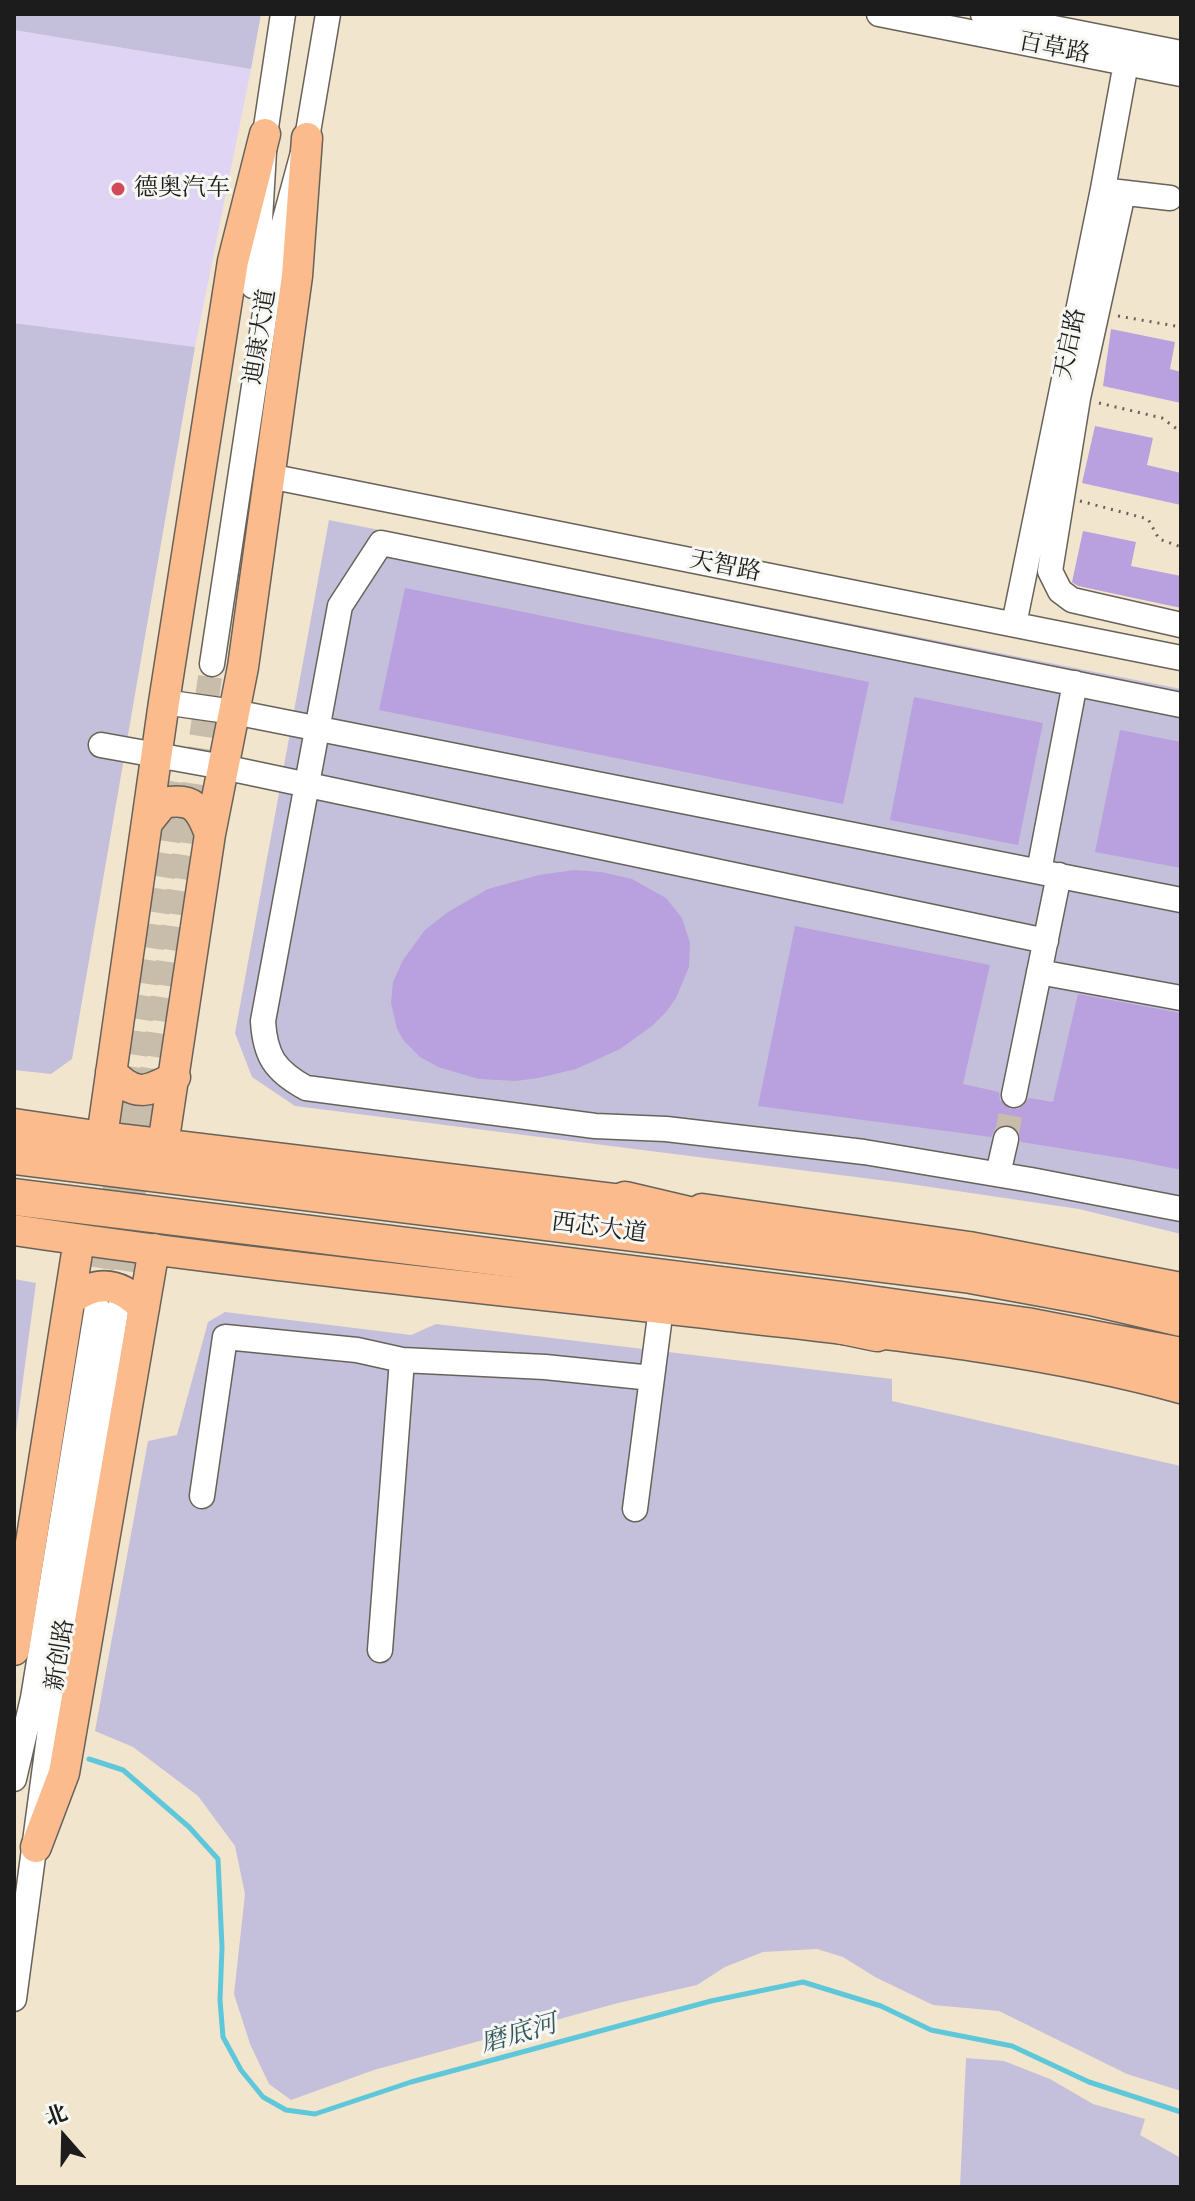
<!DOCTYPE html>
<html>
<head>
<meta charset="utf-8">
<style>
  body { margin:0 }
  #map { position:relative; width:1195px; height:2201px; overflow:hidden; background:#f2e5cd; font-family:"Gentium Book Plus","Noto Serif SC",serif }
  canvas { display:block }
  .frame { position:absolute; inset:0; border:16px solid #1c1c1c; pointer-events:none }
  .north { position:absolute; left:24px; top:2097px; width:80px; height:80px; -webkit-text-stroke:6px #f6f6f2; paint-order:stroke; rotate:340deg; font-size:22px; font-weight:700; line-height:32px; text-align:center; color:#1c1c1c }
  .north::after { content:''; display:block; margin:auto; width:28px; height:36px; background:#1c1c1c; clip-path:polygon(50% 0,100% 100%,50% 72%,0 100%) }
</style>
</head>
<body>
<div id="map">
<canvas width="1195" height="2201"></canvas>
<div class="frame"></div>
<div class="north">北</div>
</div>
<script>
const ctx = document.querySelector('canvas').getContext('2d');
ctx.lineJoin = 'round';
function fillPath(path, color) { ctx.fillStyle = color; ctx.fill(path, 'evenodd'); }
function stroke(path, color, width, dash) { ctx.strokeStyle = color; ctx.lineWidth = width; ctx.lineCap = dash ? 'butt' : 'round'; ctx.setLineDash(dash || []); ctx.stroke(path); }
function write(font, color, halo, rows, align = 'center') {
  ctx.font = font + ' "Gentium Book Plus","Noto Serif SC",serif'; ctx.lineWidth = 6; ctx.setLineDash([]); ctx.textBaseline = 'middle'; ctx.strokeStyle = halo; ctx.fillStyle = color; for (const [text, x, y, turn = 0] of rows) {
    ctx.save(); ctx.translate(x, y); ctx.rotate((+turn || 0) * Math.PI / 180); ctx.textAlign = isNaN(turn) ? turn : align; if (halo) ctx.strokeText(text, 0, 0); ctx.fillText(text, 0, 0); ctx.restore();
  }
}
fillPath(new Path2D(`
  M14,30L251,69L195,347L14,323Z`), '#e0d4f4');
fillPath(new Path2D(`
  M14,14H261L251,69L14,30Z
  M14,323L195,347L72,1059L51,1074L14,1070Z
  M329,520L1181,689V1234L1079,1209L903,1183L295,1106L252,1077L235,1033Z
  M14,1279L36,1283L14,1447Z
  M225,1312L411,1335L436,1324L892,1379V1401L1181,1466V2091L1127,2074L999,2011L933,2005L875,1977L843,1957L817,1949L763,1952L725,1967L697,1985L618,2003L374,2070L291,2100L269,2084L250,2044L234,1994L245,1894L235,1846L198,1796L133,1747L95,1731L148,1441L177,1435L208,1322Z
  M966,2058L1004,2061L1050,2079L1093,2104L1145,2119L1140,2135L1181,2158V2187H960Z`), '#c4c0db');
stroke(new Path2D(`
  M89,1759L123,1770L189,1827L218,1859L222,1947L220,2000L223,2037L241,2070L263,2097L286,2110L315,2114L411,2082L711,2001L803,1982L881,2006L931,2030L1012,2046L1089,2082L1181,2112`), '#5fc7da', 5);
fillPath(new Path2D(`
  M1111,329L1175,342L1170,369L1181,372V403L1103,386Z
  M1095,426L1153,438L1147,465L1181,473V505L1082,483Z
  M1083,531L1136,542L1131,566L1181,576V608L1078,586L1072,582Z
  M405,588L869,682L843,804L379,710Z
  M914,697L1043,723L1018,845L890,820Z
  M1120,730L1181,742V868L1095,852Z
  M574,870L601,872L632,879L666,898L682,918L690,943L689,967L676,998L666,1012L652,1026L620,1049L576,1069L538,1078L516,1081L479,1079L438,1067L420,1057L404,1041L397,1029L391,1003L393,982L403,960L425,930L448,912L488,889L539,875Z
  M795,926L990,965L963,1084L999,1092L1000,1100L1010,1109H1019L1029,1098L1053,1102L1078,994L1181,1013V1170L1133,1160L1021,1142L1017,1129L1009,1124L996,1128L991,1137L758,1106Z`), '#b8a1de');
stroke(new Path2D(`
  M1006,1139L1014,1095
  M97,1304L184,740
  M117,1306L212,664`), '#c7bdaa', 24, [24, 12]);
const minor = new Path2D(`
  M879,14L1181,74
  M983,14L1181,53
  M1110,191L1170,198
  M1123,193L1078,398L1050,571L1060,591L1072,600L1181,625
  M253,286L258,254L265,134L283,14
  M269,476L1181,658
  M1014,624L1103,189L1126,63
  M212,664L272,267L307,138L328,14
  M164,702L234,712L1181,900
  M1181,705L381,543L340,606L263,1021C265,1056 275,1071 306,1088L595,1126L666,1129L864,1152L1031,1180L1181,1209
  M101,745L223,767L1046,941
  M1039,871L1075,683
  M1039,972L1181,998
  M1014,1095L1059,875
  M998,1174L1006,1139
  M202,1496L225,1337L357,1350L402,1360L545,1367L652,1378
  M635,1509L661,1308
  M380,1650L402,1360
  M14,1779L33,1698L97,1307
  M14,1999L54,1699L116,1312`);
const major = new Path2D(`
  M147,823L163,803C193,797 200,808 210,834
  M111,1072C135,1097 146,1093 175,1077
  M14,1124L102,1137L646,1203
  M102,1137L164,702L233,261L265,134
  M163,1145L210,834L243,667L297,276L307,138
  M702,1209L969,1247L1181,1288
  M14,1230C249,1265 486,1288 722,1315C875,1333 1031,1347 1181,1388
  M71,1299C99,1279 121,1283 144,1308
  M14,1650L79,1240
  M36,1847L64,1773L154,1249`);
const highway = new Path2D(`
  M14,1156L971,1275L1091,1297L1181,1318
  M14,1197L842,1300L1026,1326L1181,1356
  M625,1200L727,1224
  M790,1315L877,1333`);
stroke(minor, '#67625a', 27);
stroke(major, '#67625a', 33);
stroke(highway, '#67625a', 39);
stroke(new Path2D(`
  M1118,316L1181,327
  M1099,403L1162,418L1181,432
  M1080,501L1148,519L1159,539L1181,547`), '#67625a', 3, [2, 6]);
stroke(minor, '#fff', 24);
stroke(major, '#fbbb8c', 30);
stroke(highway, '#fbbb8c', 36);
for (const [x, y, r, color] of [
  [118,189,8,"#d1495b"]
]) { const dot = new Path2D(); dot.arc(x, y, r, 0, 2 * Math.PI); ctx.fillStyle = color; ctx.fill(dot); stroke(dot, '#f6f6f2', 3); }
write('24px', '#1c1c1c', '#f6f6f2', [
  ["百草路",1054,49,11],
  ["迪康大道",261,337,-81],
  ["天启路",1071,344,-78],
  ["天智路",725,567,11],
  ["西芯大道",599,1229,7],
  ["新创路",61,1655,-81]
]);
write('24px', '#1c1c1c', '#f6f6f2', [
  ["德奥汽车",134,189]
], 'left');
write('italic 26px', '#33585e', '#f6f6f2', [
  ["磨底河",519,2035,-16]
]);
</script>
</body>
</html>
